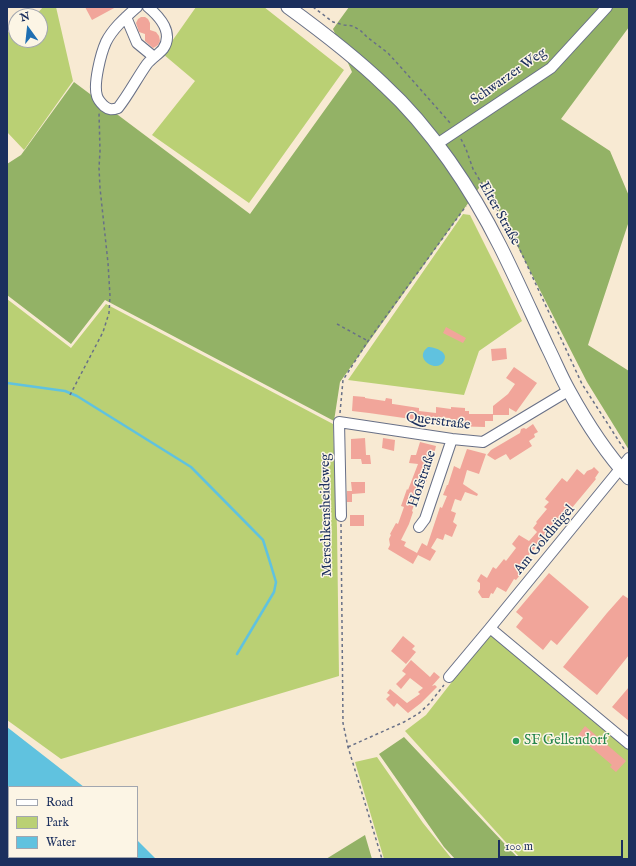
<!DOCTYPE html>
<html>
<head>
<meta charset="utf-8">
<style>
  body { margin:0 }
  #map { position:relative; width:636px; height:866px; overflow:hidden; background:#f8ead3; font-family:"IM FELL English",serif }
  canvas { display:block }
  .frame { position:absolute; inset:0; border:8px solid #1b2f5e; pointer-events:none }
  .legend { position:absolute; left:8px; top:786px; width:130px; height:72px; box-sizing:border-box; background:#fcf5e5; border:1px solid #a2a6af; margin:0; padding:5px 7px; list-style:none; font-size:12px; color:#1b2f5e }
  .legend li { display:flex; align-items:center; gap:8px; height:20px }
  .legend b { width:20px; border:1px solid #a2a6af }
  .north { position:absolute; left:8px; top:8px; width:40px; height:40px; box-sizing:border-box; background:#fcf5e5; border:1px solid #a2a6af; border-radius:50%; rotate:345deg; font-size:11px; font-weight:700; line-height:16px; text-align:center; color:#1b2f5e }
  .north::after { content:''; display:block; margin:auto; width:14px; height:18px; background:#1f6fb2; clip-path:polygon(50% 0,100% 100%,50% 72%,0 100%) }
  .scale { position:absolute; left:498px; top:840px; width:125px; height:18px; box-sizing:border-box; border:2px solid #1b2f5e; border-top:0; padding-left:5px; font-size:12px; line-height:14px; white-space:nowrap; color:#1b2f5e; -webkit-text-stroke:3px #fcf5e5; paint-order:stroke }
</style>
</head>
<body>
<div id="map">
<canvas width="636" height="866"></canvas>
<div class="frame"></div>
<ul class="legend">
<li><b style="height:5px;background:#fff"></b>Road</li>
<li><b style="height:11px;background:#bad074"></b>Park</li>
<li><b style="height:11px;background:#60c2df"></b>Water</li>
</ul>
<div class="north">N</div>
<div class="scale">100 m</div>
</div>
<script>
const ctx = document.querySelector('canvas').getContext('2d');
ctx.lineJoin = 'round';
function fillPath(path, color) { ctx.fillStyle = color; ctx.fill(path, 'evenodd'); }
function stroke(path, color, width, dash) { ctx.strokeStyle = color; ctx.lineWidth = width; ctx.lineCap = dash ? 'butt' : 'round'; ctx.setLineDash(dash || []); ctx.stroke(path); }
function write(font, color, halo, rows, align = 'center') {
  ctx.font = font + ' "IM FELL English",serif'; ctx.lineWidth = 3; ctx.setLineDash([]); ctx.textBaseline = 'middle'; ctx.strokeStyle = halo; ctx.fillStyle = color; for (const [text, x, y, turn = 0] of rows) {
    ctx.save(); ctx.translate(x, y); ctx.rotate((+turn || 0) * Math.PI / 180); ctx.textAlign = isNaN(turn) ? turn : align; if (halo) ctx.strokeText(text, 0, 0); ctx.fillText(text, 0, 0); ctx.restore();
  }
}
fillPath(new Path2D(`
  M43,7H56L73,81L24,150L7,132V31L14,36L16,35V40H40V16H35Z
  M196,7H264L344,70L249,203L152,135L195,81L163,54Z
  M463,214L470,215L497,269L522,321L479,351L464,395L348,380Z
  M7,299L71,348L106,304L333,424L337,528L339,676L61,759L7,720Z
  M490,633L629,750V859H521L405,731L426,715Z
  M377,757L423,823L452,859H384L355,762Z`), '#bad074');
fillPath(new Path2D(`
  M349,7H629V27L561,119L610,151L629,196V221L588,345L629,371V450L587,382L484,181L340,382L334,421L105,300L71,344L7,295V164L21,155L74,82L250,214L352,72L333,29Z
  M404,737L519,859H455L444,847L379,754Z
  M365,835L372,859H326Z`), '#93b266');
fillPath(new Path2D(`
  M428,347C435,347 449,352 444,361C438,374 412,359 428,347Z
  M7,727L84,787H9V798L7,796Z
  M137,840L156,859H77L75,857H137Z`), '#60c2df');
stroke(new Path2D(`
  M7,383L65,391L77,396L191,467L263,540L269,559L276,582L274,592L237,654`), '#60c2df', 2.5);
fillPath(new Path2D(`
  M85,7H116L92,20Z
  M141,17H145L148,19L150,23V30L156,32L159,36L160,41L158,45L155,47L153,48L145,41V34L139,32L136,23L138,19Z
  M446,327L466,338L463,343L443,333Z
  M506,348L507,359L492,361L491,349Z
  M514,367L537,383L516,412L509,408V415H493V421H485V427L449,426L450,418L436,417L435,425L418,423V420L369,413L352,411L353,396L365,397V398L385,401L386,398L392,399V404H393L419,408V411L436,413V407L451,409V407L465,408V411H469V414H493V406L508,394L515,384L506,378Z
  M533,424L538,432L534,434L535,437L529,441L532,446L510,460L506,454L495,460L487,455L491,450L520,433L521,429L524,428L526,429Z
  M365,438L366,455H370L371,464H362L361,459H351V439Z
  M383,438L395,440L394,451L382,448Z
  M420,442L436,446L430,471L420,499L416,498L412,511L413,512L409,524L401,540L406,542L404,546L417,553L422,543L427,546L440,507L442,508L447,496L443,495L447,485H448L454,466L460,469L467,449L486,454L479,474L467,470L463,484L478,494L477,496L465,492L461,501L455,499L451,511L456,513L453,522L457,525L452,537L445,534L443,540L437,538L431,548L436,551L430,561L418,555L413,564L388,549L390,545L389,539L391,535L390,534L396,523L398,524L404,507L401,506L407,489L408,490L418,464L409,463L411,455H416Z
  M594,467L599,472L595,478L596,479L571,509L569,507L546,534L548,536L540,545L539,544L527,557L528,558L522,566L525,569L516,580L514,579L506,592L497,587L493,594L491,593L489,598H482L478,592L480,589V583L477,581L481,574L487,578L493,567L496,569L504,559L506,561L516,548L512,544L519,535L529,541L537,532L533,528L537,523L536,522L547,509L544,507L549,502L545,499L562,478L567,482L577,469L584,475L587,471L592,469Z
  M351,482H365V493L352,494V502H347V491H352Z
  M350,515H364V526H350Z
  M549,573L589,607L557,645L551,640L543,650L516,627L523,618L516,612Z
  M623,595L629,599V655L597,695L563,667L607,613Z
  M403,636L415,646L412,649L416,652L406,664L391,651Z
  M411,660L430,677L434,672L440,677L432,686L435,685L437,687L421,703L408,713L397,703L394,707L386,699L390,695L387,693L390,689L407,703L420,694L418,692L423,688L410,678L401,689L396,684L406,674L402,671Z
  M629,687V721L612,707Z
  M585,726L626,761L616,772L610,767L612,765L586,743L584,745L576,738Z`), '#f1a59a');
const minor = new Path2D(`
  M137,7C126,17 113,28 106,42C101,53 93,84 97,96C98,100 101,103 104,106C109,110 112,110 118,108C129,94 137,78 147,64C152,58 159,54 163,49C174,33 160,17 148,7
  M126,17L137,43L154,57
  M437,144L551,68L607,7
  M629,458L490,628L629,744
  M341,516L339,422L452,439L483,442L568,391
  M419,527L425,519L452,439
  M449,677L490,628`);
const major = new Path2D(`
  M288,7C321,31 354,56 384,85C431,128 472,190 500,246C517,280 532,314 548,348C555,362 561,377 569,391C586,422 605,452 629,478`);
stroke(minor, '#687087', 12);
stroke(major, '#687087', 15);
stroke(new Path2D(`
  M313,7L333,22L344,25L353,26L361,31L367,37L388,53L414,82L451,124
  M461,139L466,149L473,169L515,239L582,384L622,446L625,450
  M337,324L368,341
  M70,395L103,332L109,313L110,296L108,263L100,188L99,168L100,151L99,113
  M340,413L343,380L368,341L466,206
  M341,524L343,723L348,747L382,859
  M348,747L404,722L418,714L429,704L444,685
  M7,804L9,805
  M65,857L67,859`), '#687087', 1.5, [3, 3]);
stroke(minor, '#fff', 10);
stroke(major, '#fff', 13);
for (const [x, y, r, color] of [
  [516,741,4,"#2e9e5b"]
]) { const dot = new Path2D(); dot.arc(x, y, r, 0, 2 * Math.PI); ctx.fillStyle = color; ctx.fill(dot); stroke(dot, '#fcf5e5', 1.5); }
write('14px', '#1b2f5e', '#fcf5e5', [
  ["Schwarzer Weg",509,77,-35],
  ["Elter Straße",499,214,61],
  ["Querstraße",438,422,7],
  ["Hofstraße",423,479,-71],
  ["Merschkensheideweg",327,515,-91],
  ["Am Goldhügel",545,540,-50]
]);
write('14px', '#27864d', '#fcf5e5', [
  ["SF Gellendorf",524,741]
], 'left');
</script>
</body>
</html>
